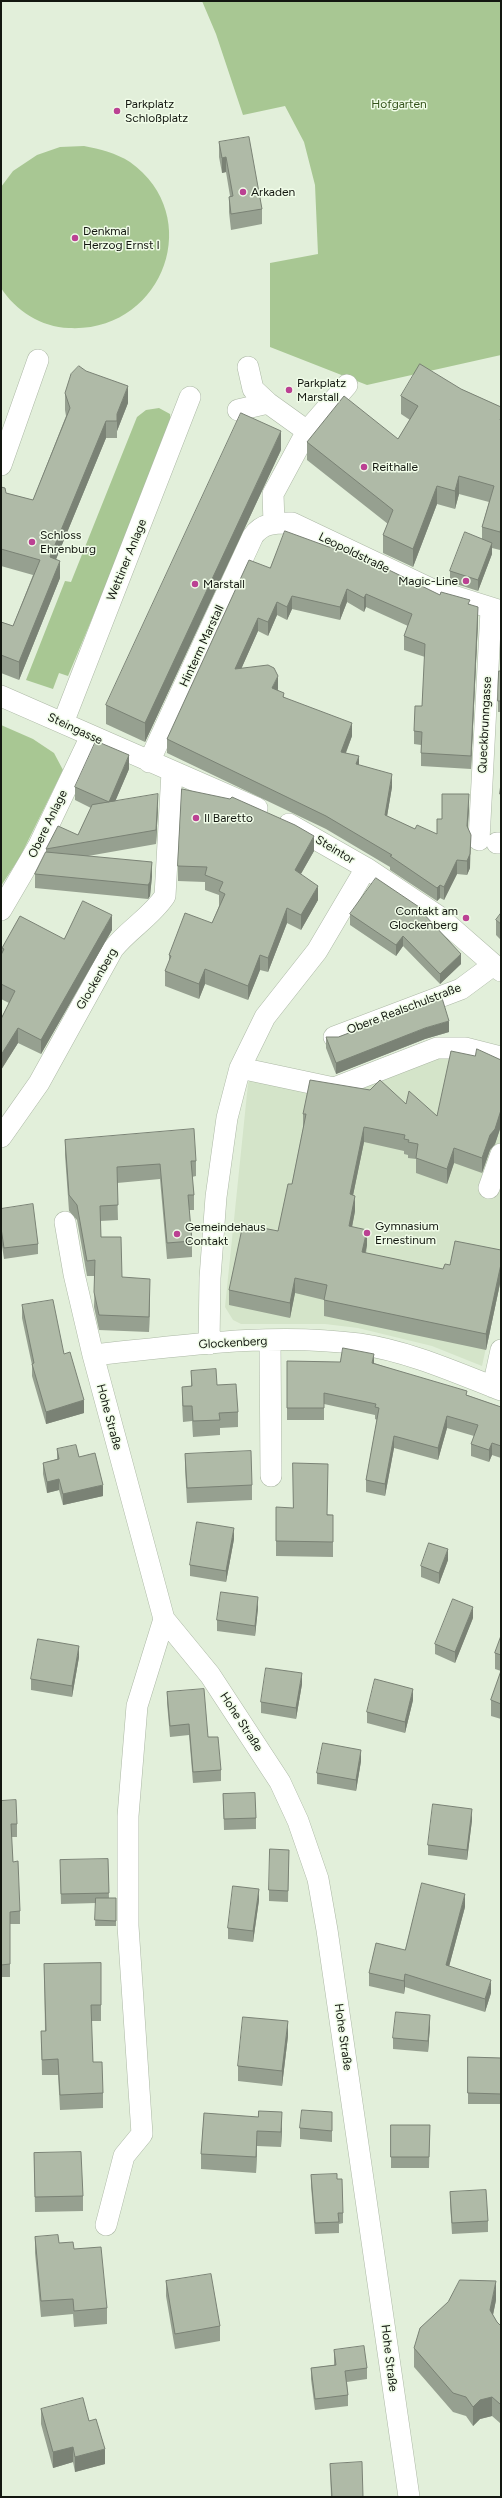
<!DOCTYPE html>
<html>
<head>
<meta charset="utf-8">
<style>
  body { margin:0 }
  #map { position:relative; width:502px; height:2498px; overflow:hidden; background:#e2efda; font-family:Figtree,sans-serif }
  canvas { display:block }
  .frame { position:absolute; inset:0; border:2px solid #131710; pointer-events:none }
</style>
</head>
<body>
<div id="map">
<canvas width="502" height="2498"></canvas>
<div class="frame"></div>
</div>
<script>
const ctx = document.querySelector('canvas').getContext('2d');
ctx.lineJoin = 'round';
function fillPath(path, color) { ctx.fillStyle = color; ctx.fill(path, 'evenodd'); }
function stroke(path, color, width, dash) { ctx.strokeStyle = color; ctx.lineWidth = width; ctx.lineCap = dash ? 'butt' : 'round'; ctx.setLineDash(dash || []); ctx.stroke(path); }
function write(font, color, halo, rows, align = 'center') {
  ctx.font = font + ' Figtree,sans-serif'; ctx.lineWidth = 3; ctx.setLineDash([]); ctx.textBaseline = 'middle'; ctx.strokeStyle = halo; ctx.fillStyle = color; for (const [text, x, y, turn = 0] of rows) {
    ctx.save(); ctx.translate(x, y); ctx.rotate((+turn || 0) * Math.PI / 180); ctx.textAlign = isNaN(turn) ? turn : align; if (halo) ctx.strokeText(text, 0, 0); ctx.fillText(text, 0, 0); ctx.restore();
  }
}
fillPath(new Path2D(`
  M463,1039L501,1046V1171L496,1185L501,1187V1279L482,1366L432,1346L358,1328L325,1324H241L233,1320L225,1307L248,1084L255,1061L333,1080Z`), '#d4e4c9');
fillPath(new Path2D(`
  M202,1H501V355L367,385L270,347V263L318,254L315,185L304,142L285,106L243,115L216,34Z
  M84,146C100,149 116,153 130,162C207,217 162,333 69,328C41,327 16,311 1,288V187L13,171L37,155L60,147Z
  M159,408L170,414L172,428L68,676L59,673L53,689L26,680L65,581L71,582L137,417L146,410Z
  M1,725L33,739L54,753L63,770L20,857L1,886Z`), '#a8c793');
const minor = new Path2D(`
  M248,367L253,389L268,403L307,431
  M238,410L268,403
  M1,465L38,360
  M274,523L273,494L307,431L347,385
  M1,696L257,808
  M63,723L190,397
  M149,762L253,536C263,522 276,523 292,523L431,589L501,611
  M289,824L366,868L438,916L501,971
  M479,840L491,610
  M497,843H501
  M1,910L39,845L91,736
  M334,1037L461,989L492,966
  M240,1068L334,1088L437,1048H465L501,1057
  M1,1137L39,1083L113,949C129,929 151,917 165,896L172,772
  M489,1188L501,1154
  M65,1222L74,1274L93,1355L164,1619L210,1675L280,1782L298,1821L318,1879L327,1930L409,2497
  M270,1340L271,1476
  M209,1344L210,1278L216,1197L227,1118L240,1068L265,1017L317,951L366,868
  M93,1355C180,1346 272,1332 359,1344C408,1351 455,1372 501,1390
  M493,1387L501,1350
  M106,2225L124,2156L142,2134L128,1926V1816L137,1706L164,1619`);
stroke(minor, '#acb8a5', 22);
stroke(minor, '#fff', 21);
fillPath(new Path2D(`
  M219,142L262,209V224L231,230L229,212V197L230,196L226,172L222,173L219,157Z
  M461,389L501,407L500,550L492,548V554L478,591L450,582V571L482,539V527L489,502L459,494L455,509L437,504L413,567L383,553V535L388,524L307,460V442L398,439L410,420L401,414V396Z
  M65,393L128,403L117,431V438H106L56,559L60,578L19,680L1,673V622L13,626L33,575L1,566V487L6,493L33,500L66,416L65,410Z
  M281,450L145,742L106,724V705Z
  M270,568L440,595L470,604L478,621L471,769L421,766V745L414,744V731L422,706L425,657L404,650V636L408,626L366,607L364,612L347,602L340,620L292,609L287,620L277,615L268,636L258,631L241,669L278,689V690L284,697L352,736L346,753L359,765L392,787L387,816L415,829L437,834L442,819L469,807L468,828L470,868L467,875L457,874L444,900L440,898L437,901L390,870V867L326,829L167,753V739Z
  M501,671V712H498V701Z
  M129,769L115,801L158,807L156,844L88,856L152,876L150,896L148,899L35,888V874L46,852V849L78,835L91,808L75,800V787Z
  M501,784V805H500Z
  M314,851L301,874L318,900L301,930L287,923L268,972L260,970L248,1000L205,984L199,999L165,986V971L169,963V955L212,923L219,906V895L205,890V882L178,881V866Z
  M422,913L461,964L440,984L403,946L396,956L350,925V914Z
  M496,920L501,924V940L496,935Z
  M112,930L41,1054L18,1043L1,1070V1019L9,1003L1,999V955L2,953V948L64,939Z
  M449,1032L425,1039L336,1074L326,1048V1037H338Z
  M475,1056L501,1060V1126L495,1144L490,1150L482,1173L454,1163L447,1184L416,1173V1159L408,1158V1155L404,1154V1151L364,1142L353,1195L355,1211L352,1227L367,1245L366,1253L443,1269L450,1265L501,1250V1279L486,1350L324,1316V1300L295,1293L290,1318L229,1305V1290L278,1231L292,1184L303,1129V1114L406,1104L437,1116Z
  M65,1140L196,1161V1176L192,1177L194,1195V1210H189L192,1241V1257L167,1259L160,1179L117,1183L118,1220L100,1221L101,1237L122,1277L150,1294L149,1332L99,1330L94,1307L95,1276H87L77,1220L69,1211L65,1155Z
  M1,1209L38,1244V1254L4,1259L1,1239Z
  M22,1305L84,1413L46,1424L32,1376V1365L22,1318Z
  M287,1361L374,1363L467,1395L501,1407V1458L492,1455L489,1462L471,1456V1444L474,1436L447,1428L438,1460L394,1448L385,1496L366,1492V1480L377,1420L375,1419V1415L324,1404V1420H287Z
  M191,1371L217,1385L238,1412V1427L220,1428V1435L193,1437L192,1421L183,1422L182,1402V1387L191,1386Z
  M57,1449L79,1457L103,1496L63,1505L59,1490L47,1493L43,1474V1463L57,1459Z
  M185,1454L252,1485V1500L187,1503L185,1469Z
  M276,1507L333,1515V1557L276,1556Z
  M234,1539L226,1582L190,1576V1565Z
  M448,1560L439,1584L421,1577V1566Z
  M258,1608L255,1636L217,1631V1620Z
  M473,1618L455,1663L435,1654V1644Z
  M501,1636V1719L491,1716V1700L501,1671L495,1669V1653Z
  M79,1657L72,1697L31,1690V1679Z
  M302,1684L296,1719L261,1713V1702Z
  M167,1692L208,1737L221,1770V1781L193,1783L189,1735L170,1737L167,1703Z
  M413,1700L405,1733L367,1723V1712Z
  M361,1761L356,1791L317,1784V1773Z
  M223,1794L256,1818V1829L224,1830Z
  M1,1801L17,1824V1837H11L13,1862L20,1911V1924H10V1977H1Z
  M472,1820L467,1860L428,1855V1845Z
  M289,1850L288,1902L269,1901V1890Z
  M108,1859L109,1898H116V1926H95L96,1903L61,1904L60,1870Z
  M259,1900L253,1942L228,1939V1928Z
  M465,1907L449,1966L491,1993L485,2012L405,1987L404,1994L369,1986V1973L405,1950Z
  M101,1963V2021H91L93,2062L103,2093V2108L60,2110L58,2075H42L41,2031H45L44,1964Z
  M430,2026L428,2052L393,2049V2038Z
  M288,2036L282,2086L238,2081V2066Z
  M468,2057L501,2058V2104H468Z
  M332,2112V2142L300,2139V2128Z
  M204,2113L282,2128L281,2147L257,2146L256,2173L201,2169V2154Z
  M391,2125H430L429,2168H391Z
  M34,2153L83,2196V2211L35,2212Z
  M311,2175L343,2213V2223L339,2224V2233L315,2234L311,2186Z
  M450,2192L488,2221V2232L452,2234L450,2203Z
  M35,2237L59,2243L74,2249L107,2308V2324L74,2327L73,2314L41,2317L35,2253Z
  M166,2281L220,2326V2341L175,2349L166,2296Z
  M496,2300L493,2315L497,2322L501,2326V2421L500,2423L492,2416L480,2419L473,2426L466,2416L453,2412L414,2367V2348Z
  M334,2350L367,2368V2379L347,2382L348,2395V2406L315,2410L311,2379V2368L334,2365Z
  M41,2409L89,2421L105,2464L75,2472L73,2462L53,2468L41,2424Z
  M330,2464L363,2497H331Z`), '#96a090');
fillPath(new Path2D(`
  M226,157V172L222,173V158Z
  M128,386V403L117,431V414Z
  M106,421V438L50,574V557Z
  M281,431V450L145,742V723Z
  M459,476V494L455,509V491Z
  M437,486V504L413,567V549Z
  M501,528V546L500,550V532Z
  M492,543V554L478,591V580Z
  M60,561V578L19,680V662Z
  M347,589V602L340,620V607Z
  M366,594V607L364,612V598Z
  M292,596V609L287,620V607Z
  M277,602V615L268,636V622Z
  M478,607V621L471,769V756Z
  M258,618V631L235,683V669Z
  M278,676V689L272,701V688Z
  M352,723V736L341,765V752Z
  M129,755V769L109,816V802Z
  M359,756V769L356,764Z
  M392,774V787L385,828V815Z
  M158,794V807L156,844V830Z
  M469,794V807L467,839V826Z
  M471,835L470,868L467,875V861Z
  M314,836V851L295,884V870Z
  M457,860V874L444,900V887Z
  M152,862V876L150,896L148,899V885Z
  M440,885V898L437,901V888Z
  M318,886V900L301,930V915Z
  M287,908V923L268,972V958Z
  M112,915V930L41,1054V1040Z
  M403,936V946L396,956V945Z
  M461,954V964L440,984V974Z
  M260,955V970L248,1000V986Z
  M205,969V984L199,999V984Z
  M449,1021V1032L425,1039L336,1074V1063L425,1028Z
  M18,1028V1043L1,1070V1055Z
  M501,1110V1126L495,1144L490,1150L482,1173V1158L490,1135Z
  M364,1127V1142L350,1210V1194Z
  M454,1148V1163L447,1184V1169Z
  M355,1196V1211L349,1242V1226Z
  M367,1230V1245L362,1267V1252Z
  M501,1264V1279L486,1350V1334Z
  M295,1278V1293L290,1318V1303Z
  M150,1279V1294L149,1332V1317Z
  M374,1354V1366L372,1363Z
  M84,1400V1413L46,1424V1412Z
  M447,1416V1428L438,1460V1448Z
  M394,1436V1448L385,1496V1484Z
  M492,1443V1455L489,1462V1450Z
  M59,1479V1490L47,1493V1482Z
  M103,1485V1496L63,1505V1494Z
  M234,1528V1539L226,1582V1571Z
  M448,1549V1560L439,1584V1573Z
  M258,1597V1608L255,1636V1626Z
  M473,1607V1618L455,1663V1652Z
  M79,1646V1657L72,1697V1686Z
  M302,1673V1684L296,1719V1708Z
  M413,1689V1700L405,1733V1722Z
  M361,1750V1761L356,1791V1780Z
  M472,1809V1820L467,1860V1850Z
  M259,1889V1900L253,1942V1931Z
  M465,1894V1907L446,1978V1965Z
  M405,1974V1987L404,1994V1981Z
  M491,1980V1993L485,2012V1999Z
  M430,2015V2026L428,2052V2041Z
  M288,2021V2036L282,2086V2071Z
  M282,2112V2128L281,2147V2132Z
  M257,2131V2146L256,2173V2157Z
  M496,2281V2300L490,2329V2310Z
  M492,2397V2416L480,2419L473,2426V2407L480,2400Z
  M501,2401V2421L500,2423V2404Z
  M73,2447V2462L53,2468V2452Z
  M105,2449V2464L75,2472V2457Z`), '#7a8275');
const building = new Path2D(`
  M249,137L262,209L231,214L229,197L233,196L226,157L222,158L219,142Z
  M420,364L461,389L501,407V417L500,420H501V528L500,532L482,527L494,486L459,476L455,491L437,486L413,549L383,535L393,510L307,442L344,396L398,439L418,406L401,396Z
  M79,366L86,371L128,386L117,414V421H106L50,557L60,561L19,662L1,655V622L13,626L40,560L1,549V487L5,488L6,493L33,500L70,408L65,393L71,374Z
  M241,413L281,431L145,723L106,705Z
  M285,531L329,547H342L440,595L441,592L470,600L468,604L478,607L471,756L421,753L422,732L414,731L415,706H422L425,644L404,636L412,614L366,594L364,598L347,589L340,607L292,596L287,607L277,602L268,622L258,618L235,669L268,665L274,668L278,676L272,688L284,693L283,697L352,723L341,752L359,756L356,764L392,774L385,815L415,829L417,825L437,834V819H442V794H469L467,826L471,835L470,854L467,861L457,860L444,887L440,885L437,888L390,856L392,855L326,816L167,739L249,560L270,568Z
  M465,532L492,543L478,580L450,571Z
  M499,671H501V701H498Z
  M96,741L129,755L109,802L75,787Z
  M501,784V794H500Z
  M182,789L230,799L232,797L295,825L314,836L295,870L318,886L301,915L287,908L268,958L260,955L248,986L205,969L199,984L165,971L171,956L169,955L185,913L212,923L225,894L219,891L223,882L205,875L207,867L178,866Z
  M158,794L156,830L46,849L58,826L78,835L92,805Z
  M46,852L152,862L150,882L148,885L35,874Z
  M376,878L422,909L421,911L461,954L440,974L403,936L396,945L350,914Z
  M83,901L112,915L41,1040L18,1028L1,1055V1019L15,991L1,984V955L4,949L2,948L20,916L64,939Z
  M501,913V924L496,920Z
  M442,998L449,1021L425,1028L336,1063L326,1037H338Z
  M477,1049L501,1060V1110L495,1129L490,1135L482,1158L454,1148L447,1169L416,1158L418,1144L408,1142L409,1140L404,1139L405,1135L364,1127L350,1194L355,1196L349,1226L367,1230L362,1252L443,1269L445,1264L450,1265L455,1241L501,1250V1264L486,1334L324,1300L327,1285L295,1278L290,1303L229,1290L243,1224L278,1231L288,1184H292L306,1114H303L310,1080L370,1090L380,1080L406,1104L409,1091L437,1116L451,1051L475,1056Z
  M194,1129L196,1161H191L194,1195H188L192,1241L167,1243L160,1164L117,1167L118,1205L100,1206L101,1237H121L122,1277L150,1279L149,1317L99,1315L94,1292L95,1260L87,1261L77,1205L69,1195L65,1140Z
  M33,1204L38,1244L4,1248L1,1228V1209Z
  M53,1300L64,1354L70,1352L84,1400L46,1412L32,1364L34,1363L22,1305Z
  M343,1348L374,1354L372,1363L467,1391L466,1395L501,1407V1446L492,1443L489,1450L471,1444L478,1425L447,1416L438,1448L394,1436L385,1484L366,1480L379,1408L375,1407L376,1404L324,1393V1408H287V1361L340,1362Z
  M216,1369L217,1385L236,1384L238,1412L219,1413L220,1420L193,1421L192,1406H183L182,1387L192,1386L191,1371Z
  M76,1445L79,1457L95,1453L103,1485L63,1494L59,1479L47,1482L43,1463L59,1459L57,1449Z
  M251,1451L252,1485L187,1488L185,1454Z
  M293,1463L328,1464L327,1515H333V1542L276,1541V1507L293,1508Z
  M197,1522L234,1528L226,1571L190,1565Z
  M429,1543L448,1549L439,1573L421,1566Z
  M221,1592L258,1597L255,1626L217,1620Z
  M453,1599L473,1607L455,1652L435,1644Z
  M501,1636V1655L495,1653Z
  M38,1639L79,1646L72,1686L31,1679Z
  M266,1668L302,1673L296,1708L261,1702Z
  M501,1671V1704L491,1700Z
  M375,1679L413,1689L405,1722L367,1712Z
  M204,1689L208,1737H218L221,1770L193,1772L189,1724L170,1726L167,1692Z
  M323,1743L361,1750L356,1780L317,1773Z
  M255,1793L256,1818L224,1819L223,1794Z
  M16,1800L17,1824H11L13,1862L18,1861L20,1911L10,1912V1964L1,1965V1801Z
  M433,1804L472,1809L467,1850L428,1845Z
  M270,1849L289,1850L288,1891L269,1890Z
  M108,1859L109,1893L61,1894L60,1860Z
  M422,1883L465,1894L446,1965L491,1980L485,1999L405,1974L404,1981L369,1973L376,1943L405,1950Z
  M233,1886L259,1889L253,1931L228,1928Z
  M96,1898H116V1921L95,1920Z
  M101,1963V2005H91L93,2062H102L103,2093L60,2095L58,2059L42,2060L41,2031H46L44,1964Z
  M396,2012L430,2015L428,2041L393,2038Z
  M243,2017L288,2021L282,2071L238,2066Z
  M468,2057L501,2058V2094L468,2093Z
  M302,2110L332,2112V2131L300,2128Z
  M259,2111L282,2112L281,2132L257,2131L256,2157L201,2154L204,2113L258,2117Z
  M391,2125H430L429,2157H391Z
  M81,2152L83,2196L35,2197L34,2153Z
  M337,2174V2179H342L343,2213H338L339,2222L315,2223L311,2175Z
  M486,2190L488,2221L452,2223L450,2192Z
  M58,2235L59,2243L73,2242L74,2249L101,2247L107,2308L74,2311L73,2299L41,2301L35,2237Z
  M211,2274L220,2326L175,2334L166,2281Z
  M460,2280L496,2281L490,2310L497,2322L501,2326V2401L500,2404L492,2397L480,2400L473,2407L466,2397L453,2393L414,2348L420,2328L448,2302Z
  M364,2346L367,2368L345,2371L348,2395L315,2399L311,2368L336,2365L334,2350Z
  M83,2398L89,2421L96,2419L105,2449L75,2457L73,2447L53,2452L41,2409Z
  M362,2462L363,2497H332L330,2464Z`);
fillPath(building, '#afbaa7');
stroke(building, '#7a8275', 1);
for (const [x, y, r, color] of [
  [117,111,4,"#bb4193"],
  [243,192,4,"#bb4193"],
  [75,238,4,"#bb4193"],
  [289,390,4,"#bb4193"],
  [364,467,4,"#bb4193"],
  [32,542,4,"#bb4193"],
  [466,581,4,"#bb4193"],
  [195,584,4,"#bb4193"],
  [196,818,4,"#bb4193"],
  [466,918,4,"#bb4193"],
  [367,1233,4,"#bb4193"],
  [177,1234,4,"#bb4193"]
]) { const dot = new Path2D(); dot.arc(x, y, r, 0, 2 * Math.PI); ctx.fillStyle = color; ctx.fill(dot); stroke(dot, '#f0fce8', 1.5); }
write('12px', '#131710', '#f0fce8', [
  ["Parkplatz",125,104],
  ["Schloßplatz",125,118],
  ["Arkaden",251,192],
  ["Denkmal",83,231],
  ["Herzog Ernst I",83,245],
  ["Parkplatz",297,383],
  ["Marstall",297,397],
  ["Reithalle",372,467],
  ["Schloss",40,535],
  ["Ehrenburg",40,549],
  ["Magic-Line",458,581,"right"],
  ["Marstall",203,584],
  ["Il Baretto",204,818],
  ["Contakt am",458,911,"right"],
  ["Glockenberg",458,925,"right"],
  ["Gymnasium",375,1226],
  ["Ernestinum",375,1240],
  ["Gemeindehaus",185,1227],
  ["Contakt",185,1241]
], 'left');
write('12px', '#34531a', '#f0fce8', [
  ["Hofgarten",399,104]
]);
write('12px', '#131710', '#f0fce8', [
  ["Leopoldstraße",354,553,26],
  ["Wettiner Anlage",127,560,-68],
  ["Hinterm Marstall",202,646,-65],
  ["Queckbrunngasse",485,725,-87],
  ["Steingasse",75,729,25],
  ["Obere Anlage",48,824,-64],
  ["Steintor",335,850,31],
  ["Glockenberg",97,979,-60],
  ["Obere Realschulstraße",404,1009,-21],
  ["Glockenberg",233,1343,-3],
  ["Hohe Straße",109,1417,75],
  ["Hohe Straße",241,1722,57],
  ["Hohe Straße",343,2037,82],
  ["Hohe Straße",389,2358,83]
]);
</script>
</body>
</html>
